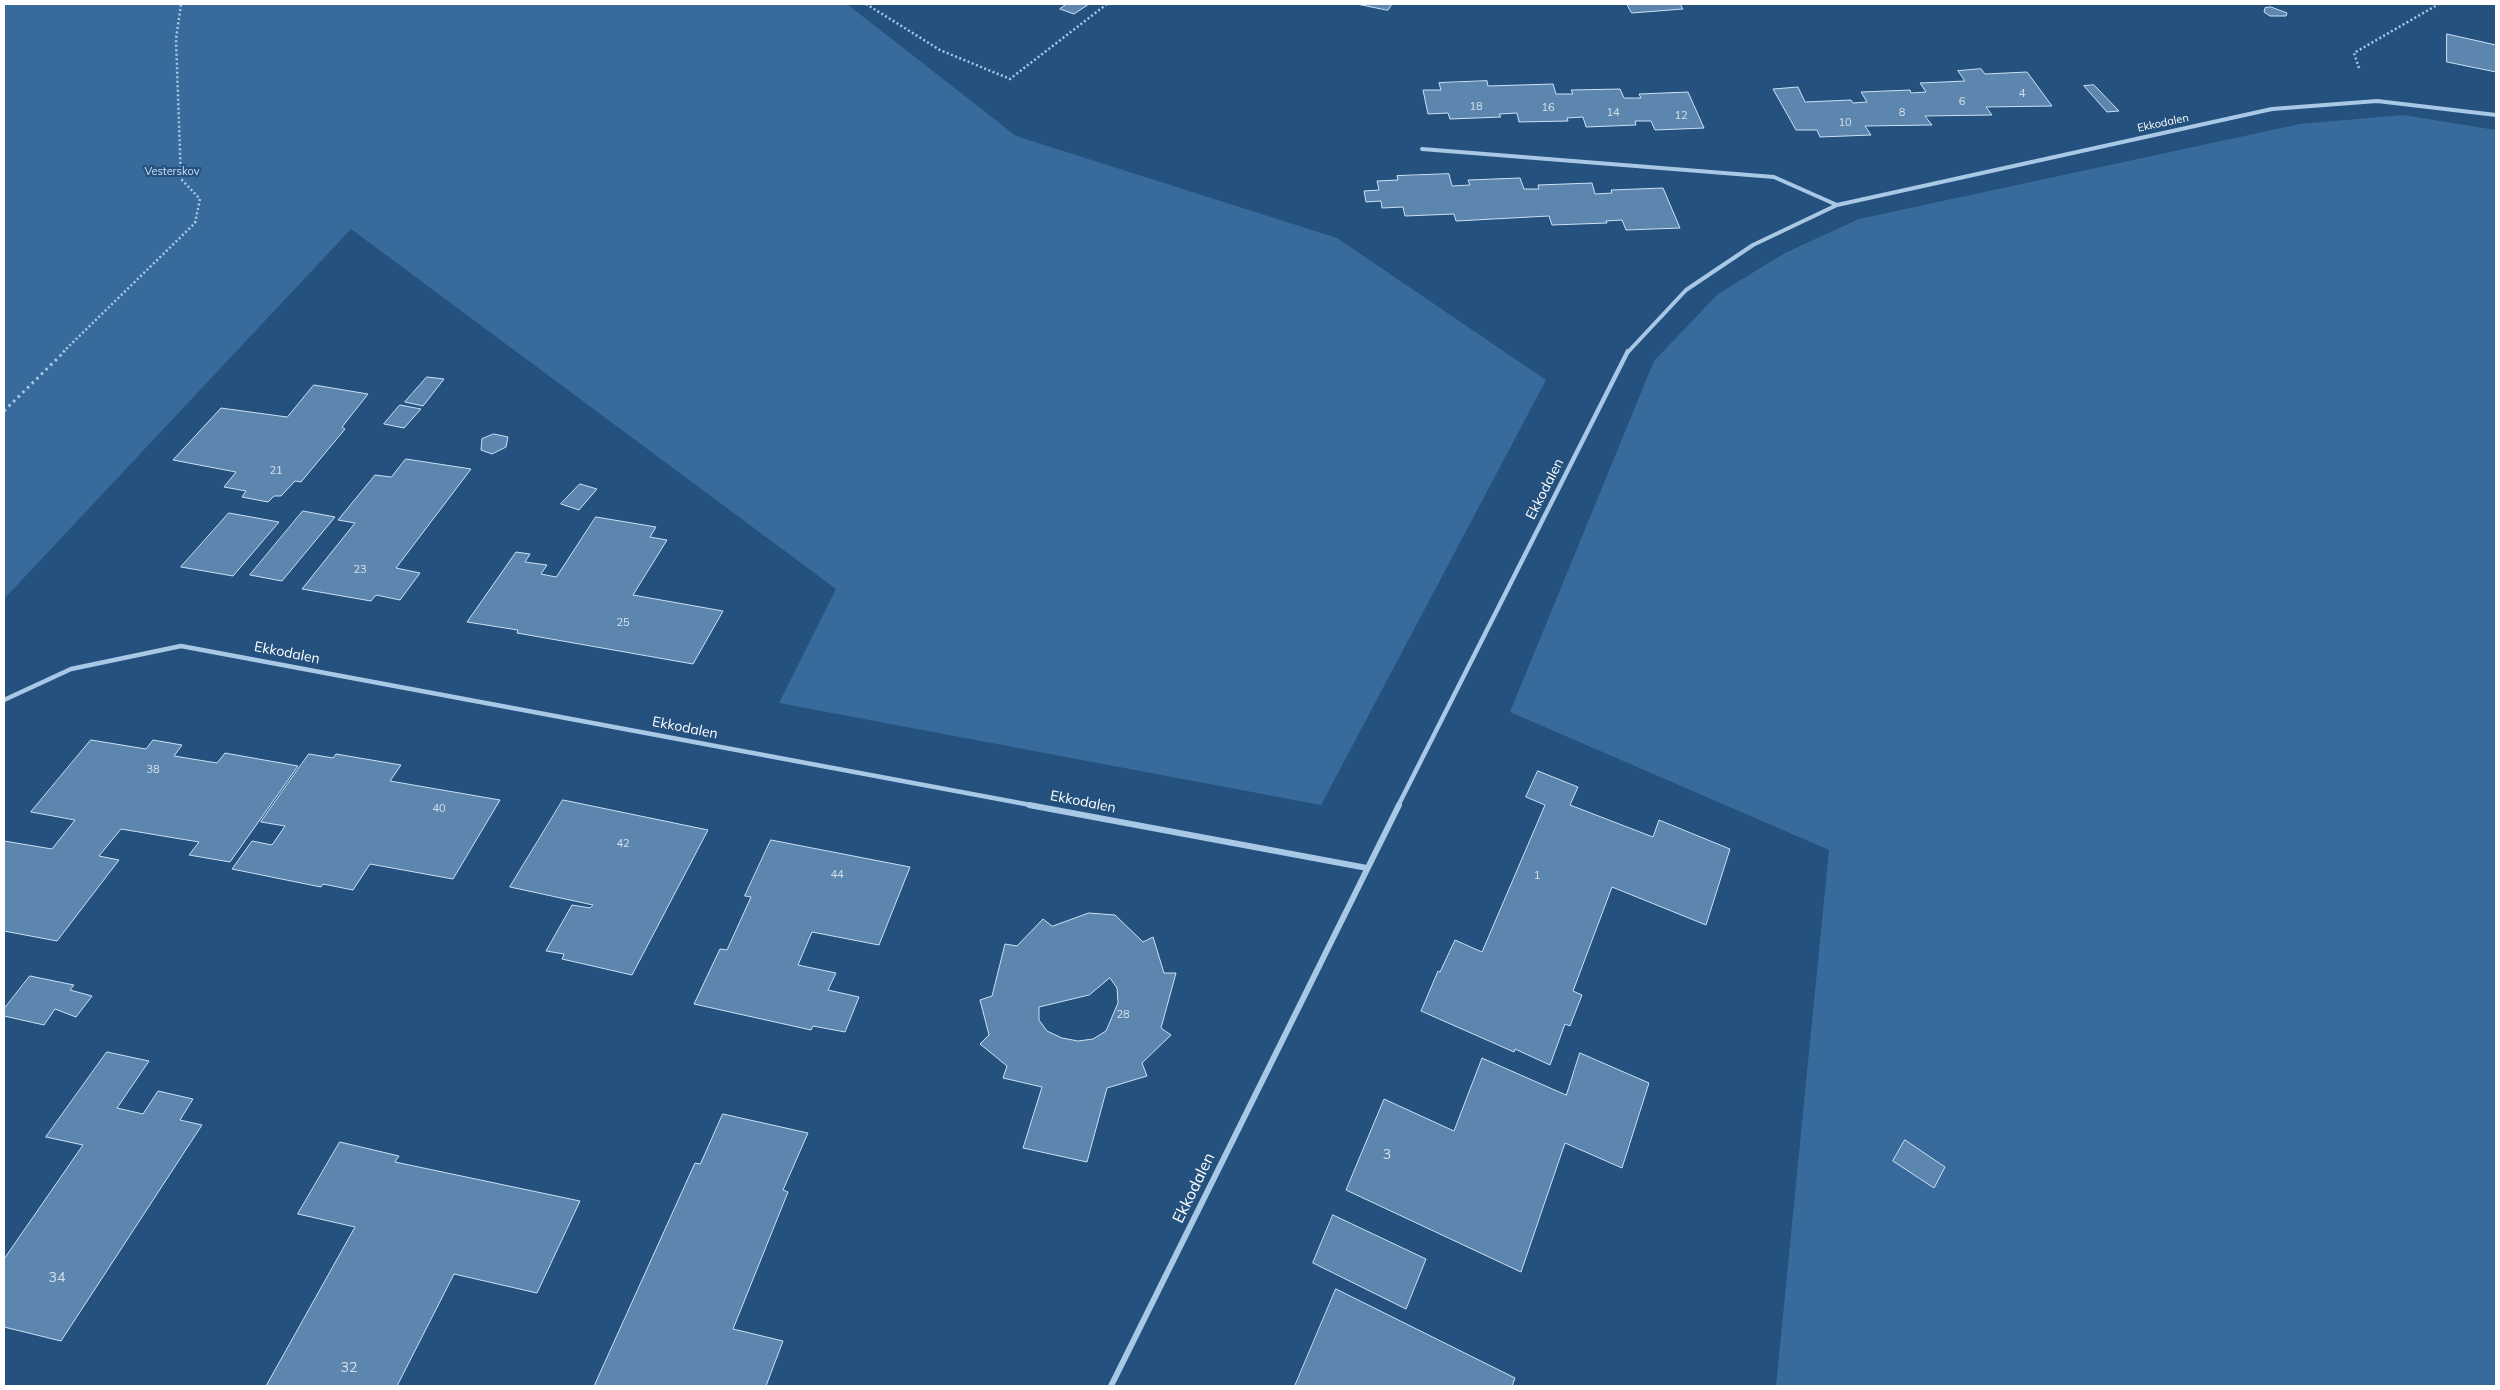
<!DOCTYPE html>
<html>
<head>
<meta charset="utf-8">
<style>
  body { margin:0 }
  #map { position:relative; width:2500px; height:1390px; overflow:hidden; background:#24517e; font-family:Mulish,sans-serif }
  canvas { display:block }
  .frame { position:absolute; inset:0; border:5px solid #fff; pointer-events:none }
</style>
</head>
<body>
<div id="map">
<canvas width="2500" height="1390"></canvas>
<div class="frame"></div>
</div>
<script>
const ctx = document.querySelector('canvas').getContext('2d');
ctx.lineJoin = 'round';
function fillPath(path, color) { ctx.fillStyle = color; ctx.fill(path, 'evenodd'); }
function stroke(path, color, width, dash) { ctx.strokeStyle = color; ctx.lineWidth = width; ctx.lineCap = dash ? 'butt' : 'round'; ctx.setLineDash(dash || []); ctx.stroke(path); }
function write(font, color, halo, rows, align = 'center') {
  ctx.font = font + ' Mulish,sans-serif'; ctx.lineWidth = 4.5; ctx.setLineDash([]); ctx.textBaseline = 'middle'; ctx.strokeStyle = halo; ctx.fillStyle = color; for (const [text, x, y, turn = 0] of rows) {
    ctx.save(); ctx.translate(x, y); ctx.rotate((+turn || 0) * Math.PI / 180); ctx.textAlign = isNaN(turn) ? turn : align; if (halo) ctx.strokeText(text, 0, 0); ctx.fillText(text, 0, 0); ctx.restore();
  }
}
fillPath(new Path2D(`
  M4,4H847L1016,136L1337,238L1546,380L1321,805L779,703L836,589L351,229L4,599Z
  M2403,115L2496,130V1386H1776L1829,850L1510,712L1654,361L1718,294L1785,253L1859,219L2300,124Z`), '#386b9b');
const building = new Path2D(`
  M1067,4H1089L1074,14L1060,9Z
  M1357,4H1392L1388,10Z
  M1627,4H1680L1683,9L1632,13Z
  M2271,7L2287,13L2286,16H2270L2264,12L2265,8Z
  M2447,34L2496,45V72L2447,62Z
  M1981,69L1985,74L2027,72L2052,106L1986,107L1992,115L1925,116L1932,125L1865,126L1871,135L1820,137L1817,130H1796L1773,89L1798,87L1805,102L1851,100L1853,103L1867,102L1861,92L1910,90L1911,93L1926,92L1920,83L1965,81L1958,71Z
  M1487,81L1488,86L1553,84L1556,94H1573L1571,90L1620,89L1624,98H1641L1639,94L1688,92L1704,128L1655,130L1651,121H1635L1636,125L1586,127L1583,117L1567,118L1568,121L1519,122L1517,113L1499,114L1501,117L1450,119L1448,113L1428,114L1423,90H1441L1439,83Z
  M2094,85L2119,111L2107,112L2084,86Z
  M1449,174L1452,186L1470,185L1468,180L1520,178L1524,189H1539L1538,185L1592,183L1595,194L1612,193L1611,190L1663,188L1680,228L1626,230L1622,220L1606,221L1607,223L1552,225L1549,216L1456,221L1454,214L1405,216L1403,207L1382,208L1381,201L1366,202L1364,191L1379,190L1377,181L1398,180L1397,176Z
  M427,377L444,379L423,406L405,402Z
  M314,385L368,394L342,427L345,429L301,482L295,481L281,496H274L268,502L242,497L246,491L224,487L236,472L173,460L221,408L287,417Z
  M400,405L421,409L404,428L384,424Z
  M494,434L508,437L506,447L492,454L481,450L482,439Z
  M406,459L471,469L396,568L420,573L400,600L376,595L371,601L302,589L355,523L338,520L375,475L391,477Z
  M580,484L597,489L579,510L561,504Z
  M303,511L335,517L282,581L250,575Z
  M229,513L279,522L233,576L181,567Z
  M596,517L656,527L650,537L667,540L633,595L723,611L693,664L517,633L518,630L467,622L516,552L530,554L525,562L547,565L541,574L556,577Z
  M91,740L146,749L153,740L182,745L174,756L217,763L225,753L298,766L230,862L189,855L199,842L121,829L99,856L119,860L57,941L4,931V841L52,849L75,820L31,812Z
  M309,754L333,758L336,754L401,765L390,781L500,800L453,879L370,864L353,890L323,884L321,887L232,869L252,841L272,845L285,826L261,822Z
  M1538,771L1578,787L1570,805L1653,837L1659,820L1730,849L1706,925L1612,887L1573,991L1582,995L1570,1026L1565,1024L1550,1065L1515,1049L1514,1052L1421,1011L1438,971L1440,972L1455,940L1482,952L1545,805L1526,797Z
  M563,800L708,830L632,975L562,959L564,954L546,951L572,905L590,908L593,905L510,887Z
  M771,840L910,867L879,945L812,932L798,965L836,973L828,990L859,997L845,1032L813,1026L811,1030L694,1004L720,949L727,950L751,897L745,896Z
  M1089,913L1115,915L1143,942L1153,937L1164,973H1176L1161,1028L1171,1035L1142,1063L1147,1076L1107,1088L1087,1162L1023,1148L1042,1087L1003,1078L1007,1066L980,1044L989,1035L980,1000L992,996L1005,944L1017,946L1043,919L1052,926ZM1110,978L1117,988L1118,1003L1106,1031L1093,1039L1078,1041L1062,1038L1047,1031L1039,1020V1007L1089,995Z
  M30,976L74,985L70,990L92,996L76,1017L55,1009L44,1025L4,1016V1009Z
  M107,1052L149,1061L117,1108L143,1114L158,1091L193,1099L180,1120L202,1125L61,1341L4,1327V1259L83,1145L46,1137Z
  M1580,1053L1649,1083L1622,1168L1565,1143L1521,1272L1346,1190L1384,1099L1454,1131L1482,1058L1566,1095Z
  M723,1114L808,1133L783,1190L788,1192L733,1329L783,1341L766,1386H594L695,1163L700,1164Z
  M1905,1140L1945,1167L1934,1188L1893,1161Z
  M340,1142L399,1156L395,1162L580,1201L537,1293L454,1274L397,1386H266L355,1227L298,1214Z
  M1333,1215L1426,1259L1406,1309L1313,1263Z
  M1336,1289L1515,1378L1512,1386H1295Z`);
fillPath(building, '#5d86ae');
stroke(building, '#cce1f4', 1);
stroke(new Path2D(`
  M866,4L940,50L1010,79L1107,4
  M2359,68L2354,53L2439,4
  M63,352L195,223L200,199L181,179L176,39L181,4`), '#a9c8e6', 2.5, [2, 2.5]);
stroke(new Path2D(`
  M4,411L65,351`), '#a9c8e6', 3, [2.5, 4]);
stroke(new Path2D(`
  M1422,149L1774,177L1837,205
  M1628,352L1686,290L1753,245L1837,205L2272,109L2377,101L2496,115`), '#a9c8e6', 4);
stroke(new Path2D(`
  M4,700L71,669L181,646L1036,806
  M1398,806L1628,351`), '#a9c8e6', 4.5);
stroke(new Path2D(`
  M1029,805L1367,868
  M1111,1386L1399,805`), '#a9c8e6', 6);
write('11px', '#d6e1eb', null, [
  ["4",2022,94],
  ["6",1962,102],
  ["18",1476,107],
  ["16",1548,108],
  ["14",1613,113],
  ["8",1902,113],
  ["12",1681,116],
  ["10",1845,123],
  ["21",276,471],
  ["23",360,570],
  ["25",623,623],
  ["38",153,770],
  ["40",439,809],
  ["42",623,844],
  ["44",837,875],
  ["1",1537,876],
  ["28",1123,1015]
]);
write('11px', '#fff', '#24517e', [
  ["Ekkodalen",2163,123,-12]
]);
write('11px', '#cce1f4', '#24517e', [
  ["Vesterskov",172,172]
]);
write('14px', '#fff', '#24517e', [
  ["Ekkodalen",1545,489,-63],
  ["Ekkodalen",287,653,11],
  ["Ekkodalen",685,728,11],
  ["Ekkodalen",1083,802,11]
]);
write('14px', '#d6e1eb', null, [
  ["3",1387,1155],
  ["34",57,1278],
  ["32",349,1368]
]);
write('16px', '#fff', '#24517e', [
  ["Ekkodalen",1194,1188,-64]
]);
</script>
</body>
</html>
